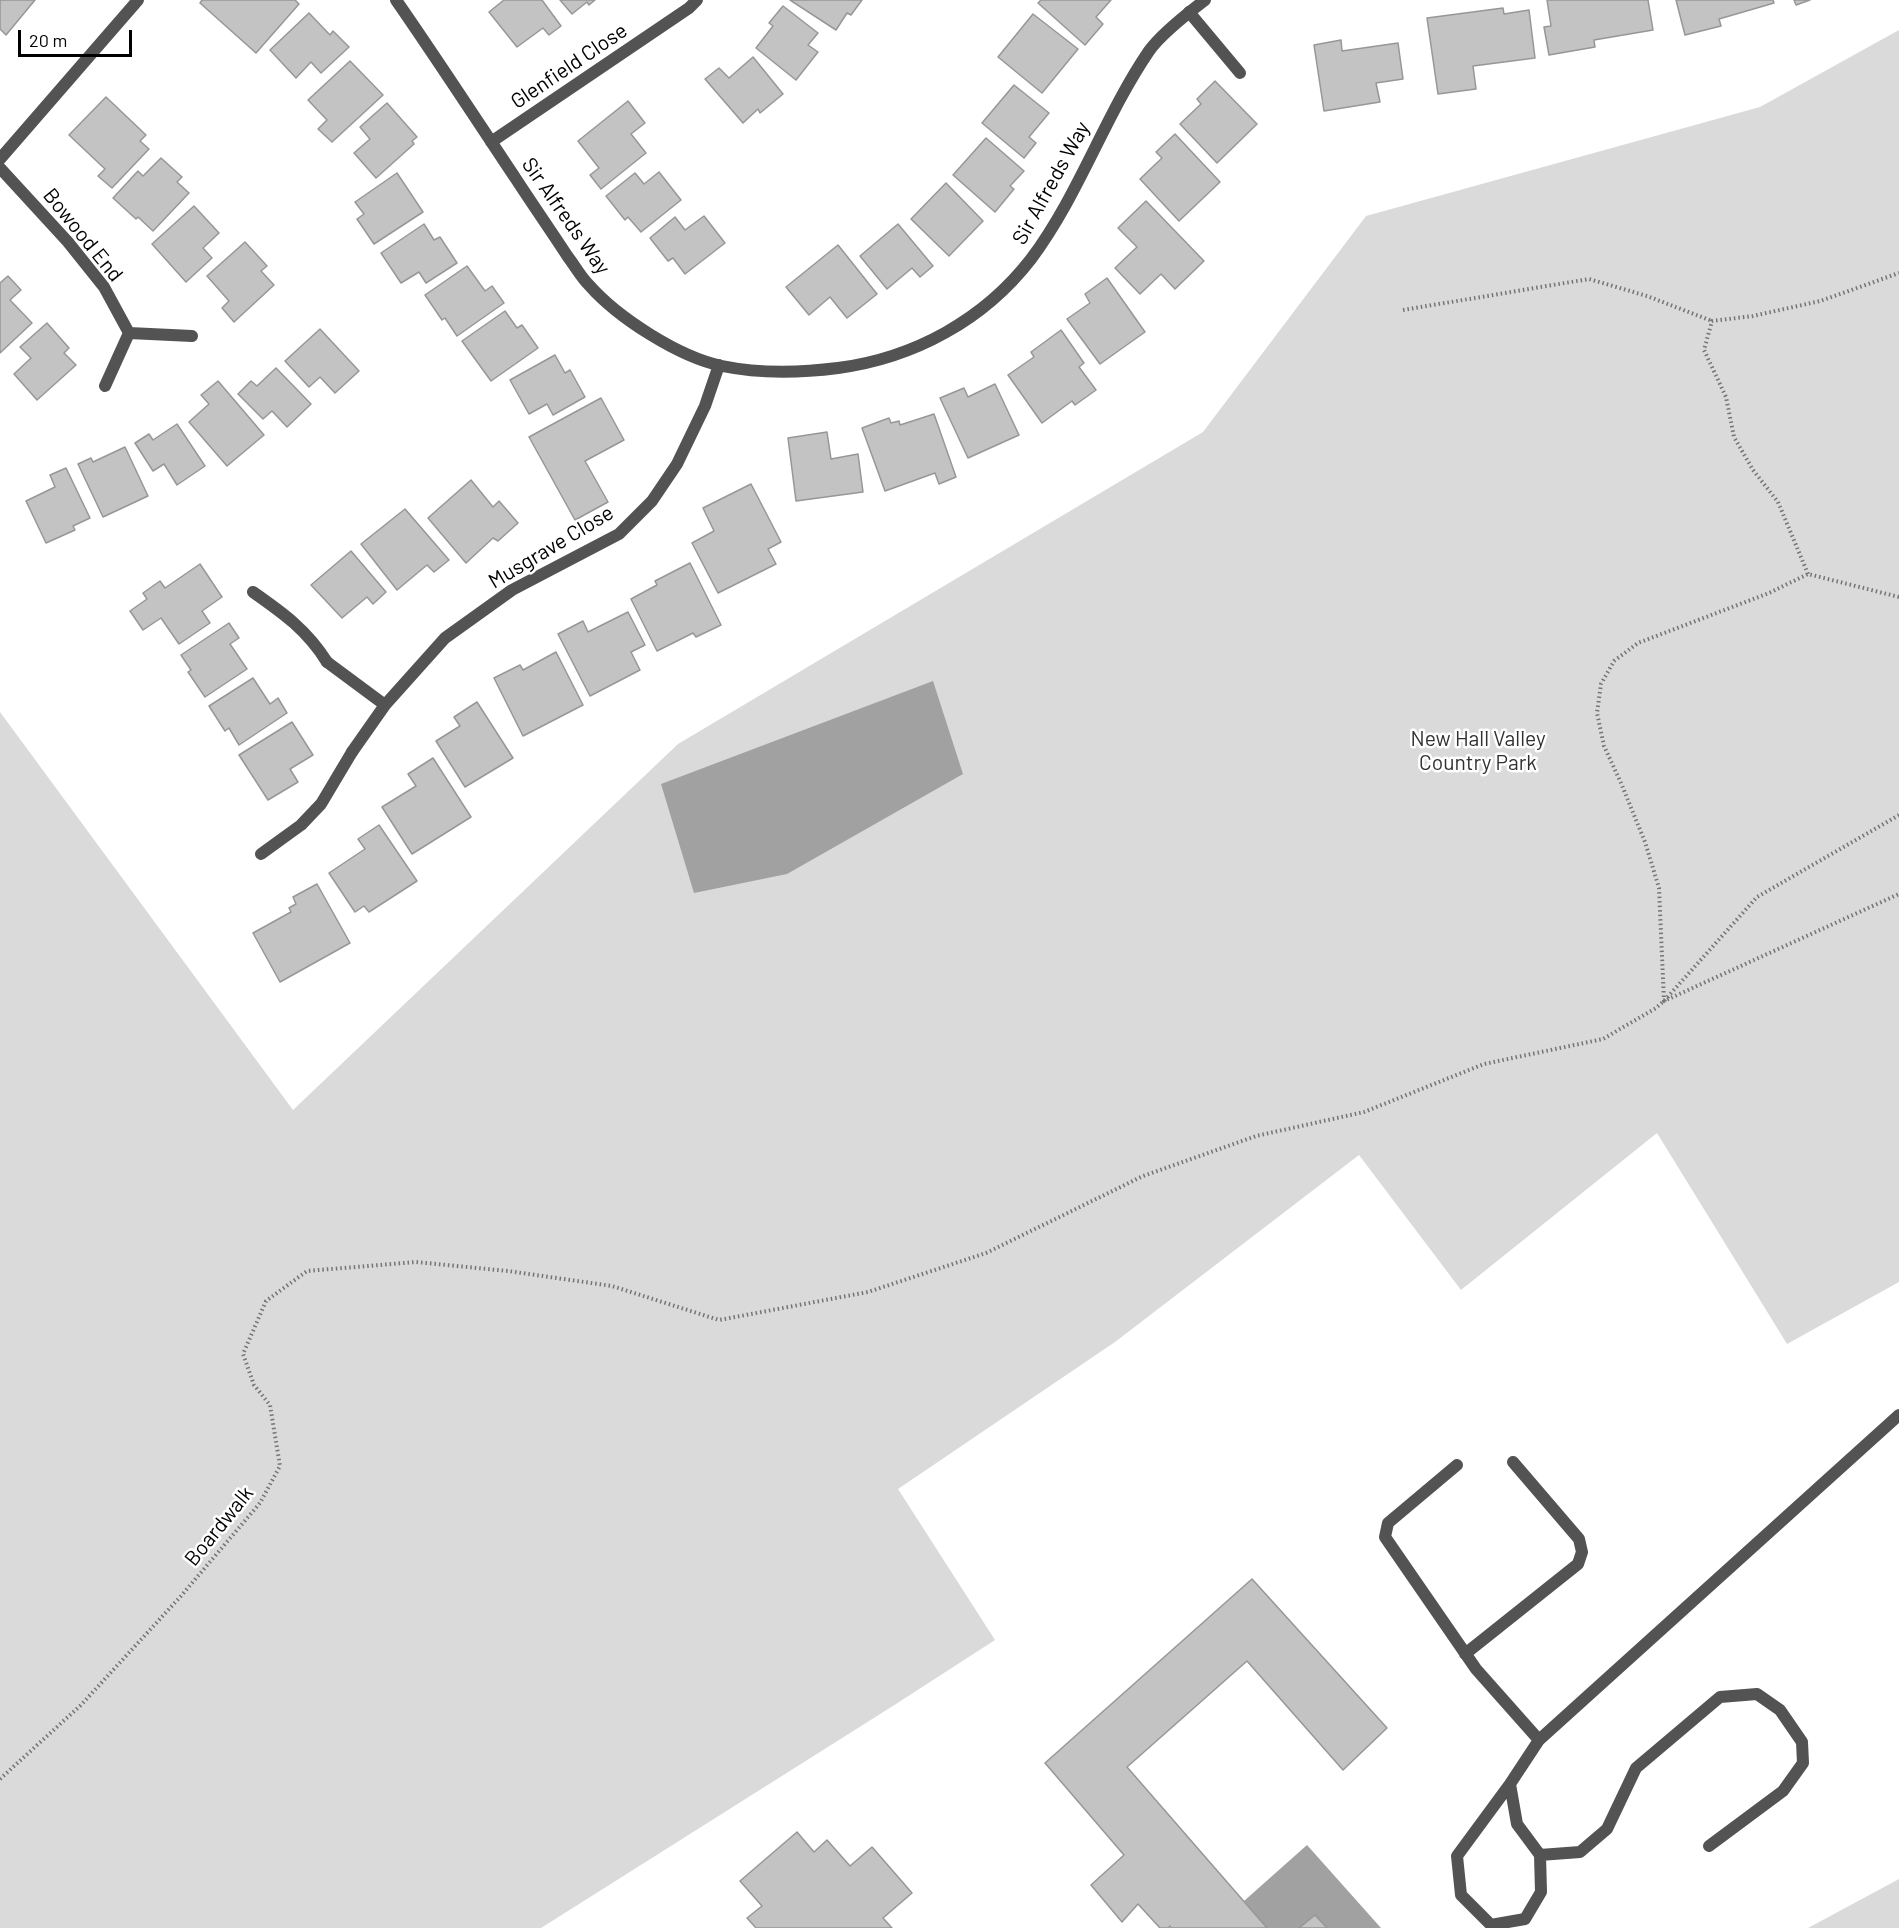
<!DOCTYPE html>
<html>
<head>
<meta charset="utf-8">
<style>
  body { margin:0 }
  #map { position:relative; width:1899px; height:1928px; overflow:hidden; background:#fff; font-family:Barlow,sans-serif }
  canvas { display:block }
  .scale { position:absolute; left:18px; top:30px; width:114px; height:27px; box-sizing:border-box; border:3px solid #000; border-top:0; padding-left:8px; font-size:18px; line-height:21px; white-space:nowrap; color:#000; -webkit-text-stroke:4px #fff; paint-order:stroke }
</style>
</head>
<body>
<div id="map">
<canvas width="1899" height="1928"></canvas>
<div class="scale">20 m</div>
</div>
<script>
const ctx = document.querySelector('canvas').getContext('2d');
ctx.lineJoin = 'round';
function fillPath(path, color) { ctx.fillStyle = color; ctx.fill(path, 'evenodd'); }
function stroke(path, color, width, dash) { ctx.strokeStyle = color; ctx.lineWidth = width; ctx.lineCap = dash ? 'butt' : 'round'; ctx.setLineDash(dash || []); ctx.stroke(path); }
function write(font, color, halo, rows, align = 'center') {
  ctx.font = font + ' Barlow,sans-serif'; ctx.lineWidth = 5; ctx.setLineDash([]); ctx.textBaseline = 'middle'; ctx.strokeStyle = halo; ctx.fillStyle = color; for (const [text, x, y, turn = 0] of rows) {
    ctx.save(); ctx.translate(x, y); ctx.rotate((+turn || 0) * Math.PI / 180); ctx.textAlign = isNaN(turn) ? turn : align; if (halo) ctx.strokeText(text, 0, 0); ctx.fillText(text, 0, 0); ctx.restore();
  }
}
fillPath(new Path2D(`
  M1899,30V1282L1787,1344L1657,1133L1461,1290L1359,1155L1115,1342L898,1489L995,1640L896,1704L541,1928H0V712L293,1110L678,744L1203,432L1366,216L1760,107Z
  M1899,1879V1928H1808Z`), '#dadada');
fillPath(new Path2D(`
  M933,681L963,774L787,874L694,893L661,784Z
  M1307,1845L1381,1928H1327L1315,1915L1299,1928H1267L1244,1901Z`), '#a1a1a1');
const building = new Path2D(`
  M0,0H35L6,35L0,29Z
  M202,0H295L299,4L256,53L200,3Z
  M504,0H542L561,26L549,35L543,28L517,47L489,12Z
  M560,0H595L589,5L587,2L572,14Z
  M790,0H862L851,15L847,13L836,30Z
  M1041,0H1111L1096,17L1103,24L1085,45L1038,3Z
  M1547,0H1648L1653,30L1594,40L1595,47L1549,55L1544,27L1551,26Z
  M1676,0H1773L1774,3L1719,19L1721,26L1685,35Z
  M1794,0H1810L1796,5Z
  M783,6L818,33L808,45L818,52L796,80L756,48L773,26L769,23Z
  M1503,8L1504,14L1529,10L1535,58L1473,66L1476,89L1438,94L1427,18Z
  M309,13L330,35L333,31L349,47L321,73L311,62L296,78L270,50Z
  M1033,14L1078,49L1042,93L998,57Z
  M1341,40L1342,51L1398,43L1403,79L1376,83L1380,102L1324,111L1314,45Z
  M753,57L783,94L760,113L758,109L743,123L705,79L719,68L729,78Z
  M350,61L383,95L332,142L318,129L327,120L308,100Z
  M1215,81L1257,124L1217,163L1180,124L1201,104L1197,99Z
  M1014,85L1049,113L1029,137L1036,143L1024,158L982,123Z
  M106,97L146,135L140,141L149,149L112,188L98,176L105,169L69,135Z
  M628,101L645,123L631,134L646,153L601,189L590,175L599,168L578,141Z
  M387,103L417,137L412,141L414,144L376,178L354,153L370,139L360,127Z
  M1175,134L1220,182L1179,221L1140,179L1162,158L1156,152Z
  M986,138L1024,171L1010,186L1014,189L995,212L953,175Z
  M161,158L182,177L177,182L189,193L153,231L138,217L136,219L113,198L138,171L143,176Z
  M659,172L681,200L641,232L628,217L625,220L606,196L635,173L644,184Z
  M397,173L423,212L374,244L357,219L364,214L355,202Z
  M946,183L983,221L949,256L911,219Z
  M1146,201L1204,261L1175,289L1161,274L1140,294L1115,268L1137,247L1118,228Z
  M194,206L219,233L203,248L212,258L186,282L152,244Z
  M704,216L725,243L685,274L673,258L668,261L650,238L675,217L685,230Z
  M424,224L434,240L440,237L457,263L426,283L419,272L401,283L381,253Z
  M898,224L933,266L920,277L912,268L887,289L860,256Z
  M245,242L267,266L261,271L274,285L234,322L222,308L229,301L207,276Z
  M838,245L877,294L847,318L830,297L809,315L786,287Z
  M467,266L485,291L492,286L504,303L457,336L445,318L442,320L425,295Z
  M8,276L21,290L10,300L32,323L0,353V283Z
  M1107,278L1145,332L1100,364L1067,319L1090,303L1085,294Z
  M505,311L517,328L522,325L538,348L491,381L462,341Z
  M47,323L69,348L64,353L76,365L37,400L14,374L31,358L20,347Z
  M320,329L359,371L335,393L320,377L309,387L285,361Z
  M1061,330L1084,363L1079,367L1096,390L1075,405L1072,401L1042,423L1008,375L1034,357L1031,352Z
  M555,355L565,373L570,370L585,397L553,415L547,404L529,414L510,380Z
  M276,368L311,404L287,427L272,411L263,419L238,394L251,381L257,386Z
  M218,381L264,435L227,466L189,422L209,404L201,395Z
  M995,384L1019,435L968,458L940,398L964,388L968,397Z
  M601,398L624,440L585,461L608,502L575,520L529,437Z
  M934,414L956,477L939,484L935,473L885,491L862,428L889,418L891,423L899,421L900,425Z
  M177,424L205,466L177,485L164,464L153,471L135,443L149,434L153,440Z
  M827,432L831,459L858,454L863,492L796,501L788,438Z
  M125,447L148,496L103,517L78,464L91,458L93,462Z
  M66,468L90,518L73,526L75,530L46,543L26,501L55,487L50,475Z
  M471,480L493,507L499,501L518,523L498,541L493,538L466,563L428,518Z
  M751,484L781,542L768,549L776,564L718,593L692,543L714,531L703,508Z
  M405,509L449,560L434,572L427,565L397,590L361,544Z
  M351,551L386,592L373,604L367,597L342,618L311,585Z
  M690,563L721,625L696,637L693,633L657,651L631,599L657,585L655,581Z
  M200,564L222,597L202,611L210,623L179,644L161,618L143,630L130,611L147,599L143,593L160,581L165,588Z
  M628,612L645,645L631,652L640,670L590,696L558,634L583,621L588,632Z
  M229,623L239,638L230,644L247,669L205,697L188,672L191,670L181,655Z
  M556,652L583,705L523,736L494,678L520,665L523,670Z
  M253,678L270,704L278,698L287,713L239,745L229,728L225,731L209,706Z
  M477,702L513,758L465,787L436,741L460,726L454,717Z
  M292,722L313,755L290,769L298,782L268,800L239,755Z
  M433,758L471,817L412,854L382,807L416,786L408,774Z
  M379,825L417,881L369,912L364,906L355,912L329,873L365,849L358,839Z
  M317,884L350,943L280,982L253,933L291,912L289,908L296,904L293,897Z
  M1252,1579L1387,1728L1343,1770L1247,1661L1127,1767L1267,1928H1171L1170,1926L1168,1928H1160L1138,1904L1122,1922L1091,1885L1124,1855L1045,1763Z
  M797,1832L814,1852L827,1840L850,1866L872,1847L912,1893L883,1918L892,1928H756L747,1918L762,1906L740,1881Z
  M1315,1915L1327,1928H1299Z`);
fillPath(building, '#c3c3c3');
stroke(building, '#979797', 1.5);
stroke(new Path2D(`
  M1403,310L1589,279L1647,296L1712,321
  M1808,574L1778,502L1753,470L1734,437L1726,397L1704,350L1712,321L1753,316L1820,301L1899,273
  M1899,597L1808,574L1769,593L1638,643L1614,661L1601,684L1597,713L1604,746L1621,783L1645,842L1659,888L1664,1001L1899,894
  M0,1779L81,1705L181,1596L260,1503L280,1466L270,1405L254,1385L243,1354L266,1301L307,1271L416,1262L508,1271L612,1286L719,1320L868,1292L986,1253L1143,1176L1256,1136L1364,1112L1484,1064L1603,1039L1656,1008L1664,1001L1757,897L1899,815`), '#757575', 4, [1.5, 3]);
stroke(new Path2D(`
  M1189,12L1240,73
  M253,592C283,613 307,630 327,662
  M261,854L301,825L321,804L352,752
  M1457,1465L1388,1523L1385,1537L1476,1669L1539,1740
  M1465,1654L1578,1564L1582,1552L1579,1539L1513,1462
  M1510,1784L1457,1856L1461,1895L1491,1925L1525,1919L1541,1892L1540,1855
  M1709,1846L1783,1791L1803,1763L1802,1742L1780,1710L1757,1694L1720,1697L1636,1768L1607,1829L1580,1852L1540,1855L1517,1824L1510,1784L1539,1740L1899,1415`), '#535353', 12);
stroke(new Path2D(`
  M396,0C437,59 476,119 516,179C533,205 551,231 568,257C575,266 581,277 589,285C618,318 679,357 722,366C761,374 799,373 838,368C914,358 984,320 1031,259C1079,195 1104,117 1149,51C1161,34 1188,13 1205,0
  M491,142L689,8L697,0
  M0,159L138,0
  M0,168L68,242L104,287L129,333L105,386
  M129,333L192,336
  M327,662L385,705
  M352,752L385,705L445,638L512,590L619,534L652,501L677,464L705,406L719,365`), '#535353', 12);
write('21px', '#000', '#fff', [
  ["Glenfield Close",569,66,-34],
  ["Sir Alfreds Way",1051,183,-61],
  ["Sir Alfreds Way",566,216,55],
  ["Bowood End",83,235,51],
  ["Musgrave Close",551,547,-31],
  ["Boardwalk",219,1526,-51]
]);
write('21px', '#313131', '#fff', [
  ["New Hall Valley",1478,739],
  ["Country Park",1478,763]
]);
</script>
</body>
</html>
